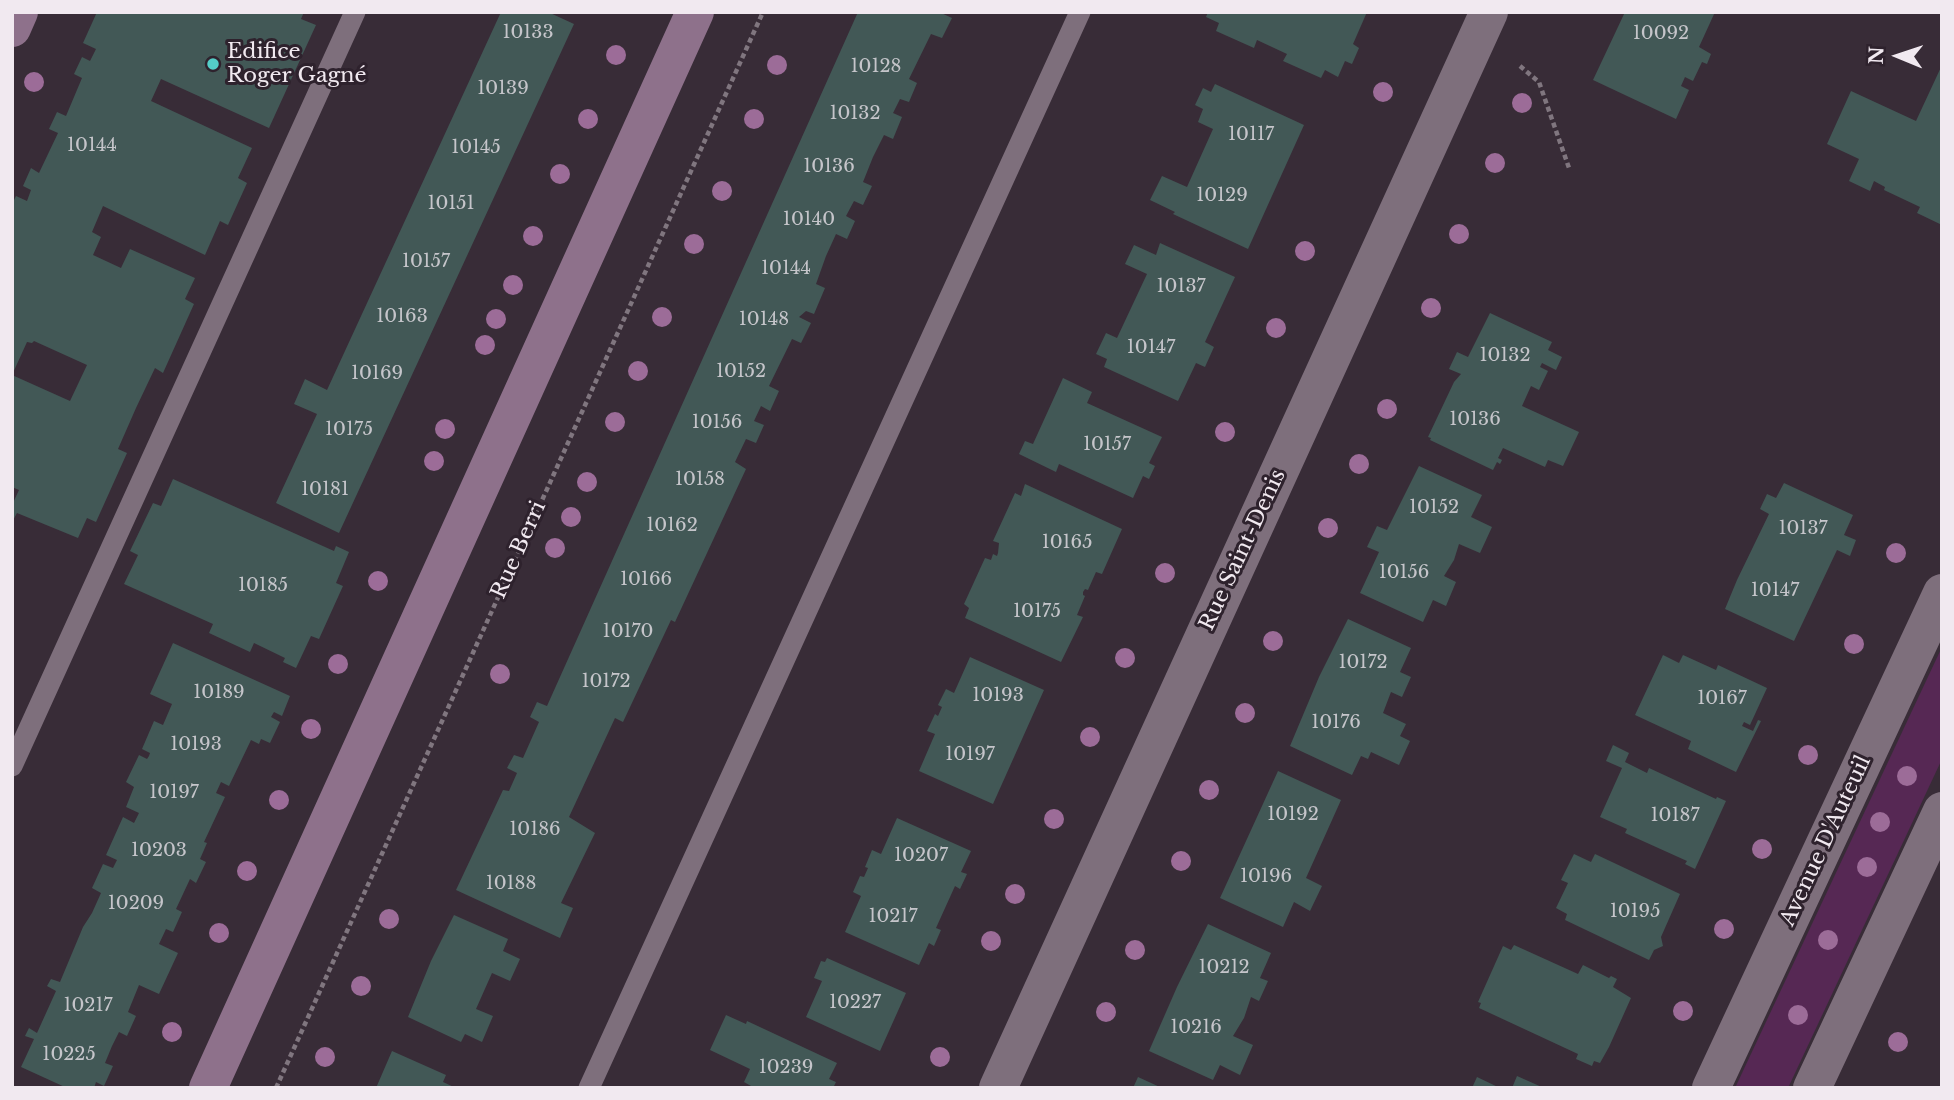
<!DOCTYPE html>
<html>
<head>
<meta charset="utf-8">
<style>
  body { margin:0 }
  #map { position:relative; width:1954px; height:1100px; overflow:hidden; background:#382c37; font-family:"Libre Baskerville",serif }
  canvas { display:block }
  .frame { position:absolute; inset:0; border:14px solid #f1e9f0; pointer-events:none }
  .north { position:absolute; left:1863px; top:21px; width:70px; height:70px; -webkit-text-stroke:5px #2e222d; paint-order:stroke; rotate:272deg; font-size:19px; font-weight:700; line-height:28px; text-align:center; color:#f1e9f0 }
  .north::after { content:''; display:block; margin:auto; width:24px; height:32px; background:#f1e9f0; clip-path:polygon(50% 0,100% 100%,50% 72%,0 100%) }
</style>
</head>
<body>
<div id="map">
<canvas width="1954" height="1100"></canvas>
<div class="frame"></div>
<div class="north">N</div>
</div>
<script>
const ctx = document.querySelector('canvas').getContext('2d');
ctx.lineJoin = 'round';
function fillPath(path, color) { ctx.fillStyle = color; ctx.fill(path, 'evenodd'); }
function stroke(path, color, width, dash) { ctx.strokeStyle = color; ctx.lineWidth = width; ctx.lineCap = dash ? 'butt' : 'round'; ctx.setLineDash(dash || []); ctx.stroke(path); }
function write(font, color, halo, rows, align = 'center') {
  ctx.font = font + ' "Libre Baskerville",serif'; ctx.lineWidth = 6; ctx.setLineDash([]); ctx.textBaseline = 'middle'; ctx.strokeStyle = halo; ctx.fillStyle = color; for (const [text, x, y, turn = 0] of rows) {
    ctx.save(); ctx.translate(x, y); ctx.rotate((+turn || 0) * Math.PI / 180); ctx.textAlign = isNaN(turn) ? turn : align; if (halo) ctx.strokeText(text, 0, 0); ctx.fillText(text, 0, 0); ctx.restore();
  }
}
fillPath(new Path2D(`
  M1942,647V759L1788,1088H1735Z`), '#562854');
fillPath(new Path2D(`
  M97,12H304L301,19L316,25L269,128L161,79L151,101L252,148L238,178L247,183L228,225L220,221L205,255L103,206L92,232L101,237L93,255L121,268L130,249L195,278L185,299L194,304L163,373L155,368L136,408L118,449L127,453L96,522L87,518L78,538L17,513L12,522V505L19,490L12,487V204L16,196L27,201L31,190L23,186L31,168L39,173L58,133L49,129L57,112L66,116L82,78L74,74L82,57L90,61L96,49L83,43ZM34,341L87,365L70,401L12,375L27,342L32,343Z
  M501,12H548L574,24L339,533L276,503L317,414L294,404L305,379L327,390Z
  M858,12H939L952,18L942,38L931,34L909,79L917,83L909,102L900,99L893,113L902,117L893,139L884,135L873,157L863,182L872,186L863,205L854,201L846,216L855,221L847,239L836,234L826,256L816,284L825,288L814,314L806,311L799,317L811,323L801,343L792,339L769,386L779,391L770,411L761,406L754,421L764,425L756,443L746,439L735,462L746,469L675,622L671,620L623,722L615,718L569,817L595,833L561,903L573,908L560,938L456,890L503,790L509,791L517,773L507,768L514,755L523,758L539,722L530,717L537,702L547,706Z
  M1208,12H1367L1353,44L1359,48L1352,64L1345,61L1338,77L1325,70L1321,78L1283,61L1287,54L1257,40L1254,48L1216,31L1219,23L1206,17Z
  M1625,12H1715L1699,47L1711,54L1707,64L1702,62L1693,81L1685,77L1681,86L1689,90L1676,119L1593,80Z
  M1942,65V225L1917,213L1920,207L1884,190L1885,187L1874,181L1870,191L1849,181L1859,159L1827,144L1851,91L1916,121Z
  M1215,84L1304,125L1248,249L1173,214L1175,212L1150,200L1162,176L1187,187L1213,129L1198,122L1203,109L1195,105L1203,88L1211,92Z
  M1160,243L1235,277L1205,342L1214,347L1205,367L1196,363L1178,401L1104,367L1107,359L1096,354L1106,333L1117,338L1147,274L1125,264L1134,245L1156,255Z
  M1490,313L1552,342L1548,350L1562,357L1556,370L1542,363L1540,367L1548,371L1539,390L1531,386L1522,406L1579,432L1563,466L1548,460L1545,467L1503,448L1498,458L1502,460L1500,464L1497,462L1493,470L1430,440L1431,438L1428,437L1454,382L1461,374L1449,369L1457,352L1468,357Z
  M1063,378L1092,392L1087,403L1162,437L1149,463L1155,466L1149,479L1143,476L1133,498L1059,464L1056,472L1019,454L1025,441L1033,444Z
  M1419,466L1482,495L1471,517L1492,527L1480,553L1459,544L1454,560L1444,576L1456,582L1446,606L1433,600L1423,622L1360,593L1379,552L1367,547L1377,526L1387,530Z
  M173,479L334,551L336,546L349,552L336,583L343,586L319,639L311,636L296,668L283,662L285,658L254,643L250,652L209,633L213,624L124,584L138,555L130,551L153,503L161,506Z
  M1784,483L1853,515L1844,535L1856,540L1850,556L1837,550L1794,641L1725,609L1737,580L1769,514L1760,509L1767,494L1776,498Z
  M1025,484L1122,529L1102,574L1096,572L1088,590L1085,589L1083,592V595L1085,596L1077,615L1083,617L1061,662L965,618L969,608L964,604L985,558L991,560L993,554L997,556L998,553L999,543L993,541L1015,493L1021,496Z
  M1348,619L1411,648L1400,672L1411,677L1402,697L1391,692L1383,713L1406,724L1400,736L1410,741L1399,765L1371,752L1368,759L1361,756L1352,775L1290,746L1319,677Z
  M173,643L290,696L282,716L274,712L271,717L280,722L270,743L261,739L259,744L251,740L229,786L221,782L216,793L225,797L204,842L207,843L200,859L206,862L196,883L190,879L176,909L182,912L173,932L166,929L159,944L178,953L159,994L139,985L128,1012L136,1016L127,1036L119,1032L112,1046L105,1063L113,1066L104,1086L96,1082L94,1088H67L21,1067L34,1039L25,1036L29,1028L37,1033L56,991L47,986L51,979L60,982L83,927L92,913L101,893L92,888L103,864L113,868L117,860L106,855L123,817L134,823L139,813L126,807L134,787L126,782L139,755L147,759L149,756L150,753L142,749L154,721L163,725L172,704L150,694Z
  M1663,655L1679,663L1683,655L1716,670L1718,665L1767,688L1750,725L1744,722L1742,726L1753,731L1758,720L1761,721L1736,772L1688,749L1691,741L1635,715Z
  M970,657L1044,690L993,804L919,771L935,734L927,731L935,714L938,716L942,707L938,705L946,689L954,693Z
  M1613,745L1629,753L1625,762L1647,773L1649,768L1716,799L1717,797L1726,801L1695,869L1685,864L1687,861L1625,833L1627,829L1600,817L1622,768L1606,761Z
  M1278,771L1341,800L1306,878L1322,886L1310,911L1294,902L1283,927L1220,898Z
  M897,818L971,851L961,872L967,874L960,889L955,886L936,928L941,930L934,946L929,943L919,965L845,932L861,896L853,892L860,876L864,877L868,868L865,867L872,850L881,854Z
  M1574,854L1591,862L1595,854L1680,894L1661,937L1663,946L1654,950L1649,960L1565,920L1567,914L1556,908L1568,883L1561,880Z
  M454,915L508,939L503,951L520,959L510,981L492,973L476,1009L493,1016L482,1042L465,1034L461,1042L408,1017L431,961Z
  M1208,924L1271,953L1260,978L1268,981L1259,1001L1251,997L1244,1018L1233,1036L1253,1045L1240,1075L1220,1065L1213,1080L1149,1051L1177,987Z
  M1514,945L1578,974L1583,965L1609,978L1611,976L1617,979L1613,987L1631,998L1609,1047L1600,1063L1594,1061L1592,1066L1576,1059L1578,1054L1479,1008L1481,1003L1478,1002L1503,946L1511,950Z
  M827,958L906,993L880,1051L806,1017L822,981L814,978L821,961L825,962Z
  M726,1015L746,1024L747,1021L837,1063L829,1079L836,1082L833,1088H750L751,1086L744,1082L750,1069L710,1050Z
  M392,1051L446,1075L443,1082L456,1088H376Z
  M1517,1076L1544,1088H1512Z
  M1138,1077L1162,1088H1133Z
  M1477,1077L1500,1088H1472Z`), '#425856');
stroke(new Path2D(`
  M1520,66L1539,82L1569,168
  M276,1088L763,12`), '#80767f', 4.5, [5, 3.5]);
stroke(new Path2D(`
  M12,766L355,12
  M589,1088L1080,12`), '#7e6f7c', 21);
stroke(new Path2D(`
  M998,1088L1489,12
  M1711,1088L1942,593
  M1812,1088L1942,811`), '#7e6f7c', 38);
stroke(new Path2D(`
  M12,28L19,12
  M208,1088L695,12`), '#8e718b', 38);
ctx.fillStyle = '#9c6c98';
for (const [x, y] of [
  [616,55],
  [777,65],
  [34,82],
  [1383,92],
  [1522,103],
  [588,119],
  [754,119],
  [1495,163],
  [560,174],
  [722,191],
  [1459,234],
  [533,236],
  [694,244],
  [1305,251],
  [513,285],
  [1431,308],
  [662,317],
  [496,319],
  [1276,328],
  [485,345],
  [638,371],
  [1387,409],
  [615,422],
  [445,429],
  [1225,432],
  [434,461],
  [1359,464],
  [587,482],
  [571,517],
  [1328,528],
  [555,548],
  [1896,553],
  [1165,573],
  [378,581],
  [1273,641],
  [1854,644],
  [1125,658],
  [338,664],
  [500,674],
  [1245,713],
  [311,729],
  [1090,737],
  [1808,755],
  [1907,776],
  [1209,790],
  [279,800],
  [1054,819],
  [1880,822],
  [1762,849],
  [1181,861],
  [1867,867],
  [247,871],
  [1015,894],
  [389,919],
  [1724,929],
  [219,933],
  [1828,940],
  [991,941],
  [1135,950],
  [361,986],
  [1683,1011],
  [1106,1012],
  [1798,1015],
  [172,1032],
  [1898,1042],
  [325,1057],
  [940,1057]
]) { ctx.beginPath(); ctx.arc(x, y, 10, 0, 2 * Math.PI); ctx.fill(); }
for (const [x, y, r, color] of [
  [213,64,7,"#54cdc7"]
]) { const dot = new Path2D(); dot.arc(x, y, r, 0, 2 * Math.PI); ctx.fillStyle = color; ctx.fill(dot); stroke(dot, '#2e222d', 2.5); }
write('18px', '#c5c5ca', null, [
  ["10133",528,33],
  ["10092",1661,34],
  ["10128",876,67],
  ["10139",503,89],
  ["10132",855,114],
  ["10117",1251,135],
  ["10144",92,146],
  ["10145",476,148],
  ["10136",829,167],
  ["10129",1222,196],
  ["10151",451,204],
  ["10140",809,220],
  ["10157",426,262],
  ["10144",786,269],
  ["10137",1181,287],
  ["10163",402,317],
  ["10148",764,320],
  ["10147",1151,348],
  ["10132",1505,356],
  ["10152",741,372],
  ["10169",377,374],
  ["10136",1475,420],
  ["10156",717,423],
  ["10175",349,430],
  ["10157",1107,445],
  ["10158",700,480],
  ["10181",325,490],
  ["10152",1434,508],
  ["10162",672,526],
  ["10137",1803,529],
  ["10165",1067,543],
  ["10156",1404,573],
  ["10166",646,580],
  ["10185",263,586],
  ["10147",1775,591],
  ["10175",1037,612],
  ["10170",628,632],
  ["10172",1363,663],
  ["10172",606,682],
  ["10189",219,693],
  ["10193",998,696],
  ["10167",1722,699],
  ["10176",1336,723],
  ["10193",196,745],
  ["10197",970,755],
  ["10197",174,793],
  ["10192",1293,815],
  ["10187",1675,816],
  ["10186",535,830],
  ["10203",159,851],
  ["10207",921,856],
  ["10196",1266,877],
  ["10188",511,884],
  ["10209",136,904],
  ["10195",1635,912],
  ["10217",893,917],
  ["10212",1224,968],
  ["10227",855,1003],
  ["10217",88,1006],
  ["10216",1196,1028],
  ["10225",69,1055],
  ["10239",786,1068]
]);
write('21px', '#f1e9f0', '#2e222d', [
  ["Edifice",227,52],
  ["Roger Gagné",227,76]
], 'left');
write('21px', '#f1e9f0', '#2e222d', [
  ["Rue Berri",519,550,-66],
  ["Rue Saint-Denis",1243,550,-65],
  ["Avenue D'Auteuil",1826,841,-65]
]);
</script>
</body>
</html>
